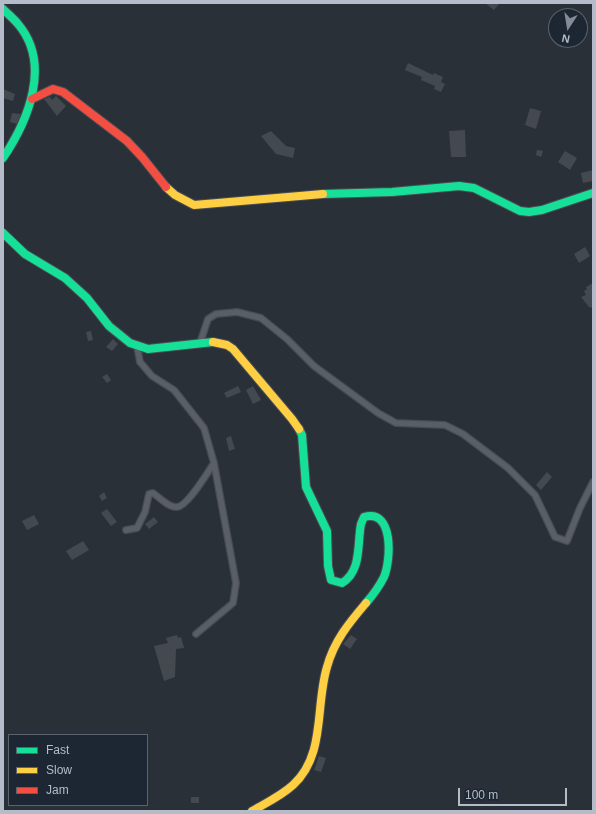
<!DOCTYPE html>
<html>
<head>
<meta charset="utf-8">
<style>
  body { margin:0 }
  #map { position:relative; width:596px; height:814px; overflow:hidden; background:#2a3038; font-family:Arial,sans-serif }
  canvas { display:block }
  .frame { position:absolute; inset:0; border:4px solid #b4bcc9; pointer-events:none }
  .legend { position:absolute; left:8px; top:734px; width:140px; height:72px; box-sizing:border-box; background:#1d2633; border:1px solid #59626f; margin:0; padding:5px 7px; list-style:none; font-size:12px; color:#b4bcc9 }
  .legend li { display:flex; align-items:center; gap:8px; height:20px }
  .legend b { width:20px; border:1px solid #59626f }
  .north { position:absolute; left:548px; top:8px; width:40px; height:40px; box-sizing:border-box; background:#1d2633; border:1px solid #59626f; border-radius:50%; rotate:192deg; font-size:11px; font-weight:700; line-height:16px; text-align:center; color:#b4bcc9 }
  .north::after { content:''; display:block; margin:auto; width:14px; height:18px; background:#848b96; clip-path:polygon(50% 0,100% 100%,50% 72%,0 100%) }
  .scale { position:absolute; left:458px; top:788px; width:109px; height:18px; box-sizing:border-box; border:2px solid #b4bcc9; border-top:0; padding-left:5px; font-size:12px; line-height:14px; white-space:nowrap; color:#b4bcc9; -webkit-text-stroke:3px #1d2633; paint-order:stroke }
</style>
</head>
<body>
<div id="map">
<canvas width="596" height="814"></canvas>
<div class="frame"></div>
<ul class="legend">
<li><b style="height:5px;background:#16e098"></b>Fast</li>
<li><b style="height:5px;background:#ffcf43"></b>Slow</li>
<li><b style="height:5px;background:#f24e42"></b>Jam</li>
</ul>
<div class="north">N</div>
<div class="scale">100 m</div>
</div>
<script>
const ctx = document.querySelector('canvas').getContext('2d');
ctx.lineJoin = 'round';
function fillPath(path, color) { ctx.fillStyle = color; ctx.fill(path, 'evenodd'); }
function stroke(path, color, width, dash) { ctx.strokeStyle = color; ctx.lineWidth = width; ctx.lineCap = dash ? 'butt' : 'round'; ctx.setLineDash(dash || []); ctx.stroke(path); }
fillPath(new Path2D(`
  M485,3H500L494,10Z
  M408,63L433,75L434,73L443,77L441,82L445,84L441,92L434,89L435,86L421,80L422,77L405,70Z
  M3,89L15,94L13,101L3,98Z
  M56,96L66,106L57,116L44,99L50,97L52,100Z
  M530,108L541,111L536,129L525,125Z
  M12,113L21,114L17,124L10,122Z
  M465,130L466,157H451L449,131Z
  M271,131L286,146L295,148L293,158L276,154L261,136Z
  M537,150L543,151L541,157L536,155Z
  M565,151L577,158L570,170L558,162Z
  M593,170V181L583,183L581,173Z
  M585,247L590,256L579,263L574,254Z
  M593,283V308L589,307L581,297L586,295L584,291L587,289L586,287Z
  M91,331L93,340L88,341L86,332Z
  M113,339L118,344L112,351L106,347Z
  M107,374L111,380L107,383L102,377Z
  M238,386L241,392L227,398L224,393Z
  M253,386L261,400L253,404L246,390Z
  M231,436L235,449L229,451L226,438Z
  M547,472L552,477L541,490L536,485Z
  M104,492L107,498L102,501L99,496Z
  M107,509L117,522L111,526L101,513Z
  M34,515L39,524L27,530L22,521Z
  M154,517L158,522L149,529L145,524Z
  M83,541L89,550L72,560L66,551Z
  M177,635L178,638L181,637L184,648L176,649L175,677L164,681L154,646L168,643L166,638Z
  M351,635L357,639L350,649L343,644Z
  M319,756L326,758L321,772L314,770Z
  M191,797H199V803H191Z`), '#444950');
const street = new Path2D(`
  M200,343L208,319L216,314L237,312L261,318L287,339L314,366L378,413L396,423L445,425L463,434L508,468L535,495L555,537L567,541L580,508L593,482
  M137,346L140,362L152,376L174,390L204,428L214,463L236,583L233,603L196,634
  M126,530L137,528L145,512L149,494L153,493C159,497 169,508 177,507C188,506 207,473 214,463`);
const fast = new Path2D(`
  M3,9C8,14 14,19 18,24C52,64 28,121 3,158
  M323,194L392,192L459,186L474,188L520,211L529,212L542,210L593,193
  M3,233L25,254L65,278L87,298L109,326L130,343L148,349L213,342
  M299,429L302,435L306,487L327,531L328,566L331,580L342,583C362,571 357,544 361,524L364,517C394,508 391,560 384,577C379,587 373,595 366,603`);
const slow = new Path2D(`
  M166,187L175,195L194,205L323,194
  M213,342L227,345L233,349L292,419L299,429
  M252,811C266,803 281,796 293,785C326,755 315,706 327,667C334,641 349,623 366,603`);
const jam = new Path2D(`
  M32,99L53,89L63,92L127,141L142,157L166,187`);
stroke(street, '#484c53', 8);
stroke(fast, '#484c53', 10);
stroke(slow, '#484c53', 10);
stroke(jam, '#484c53', 10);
stroke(street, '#5a5e66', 5.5);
stroke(fast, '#16e098', 8);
stroke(slow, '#ffcf43', 8);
stroke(jam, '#f24e42', 8);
</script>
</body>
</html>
